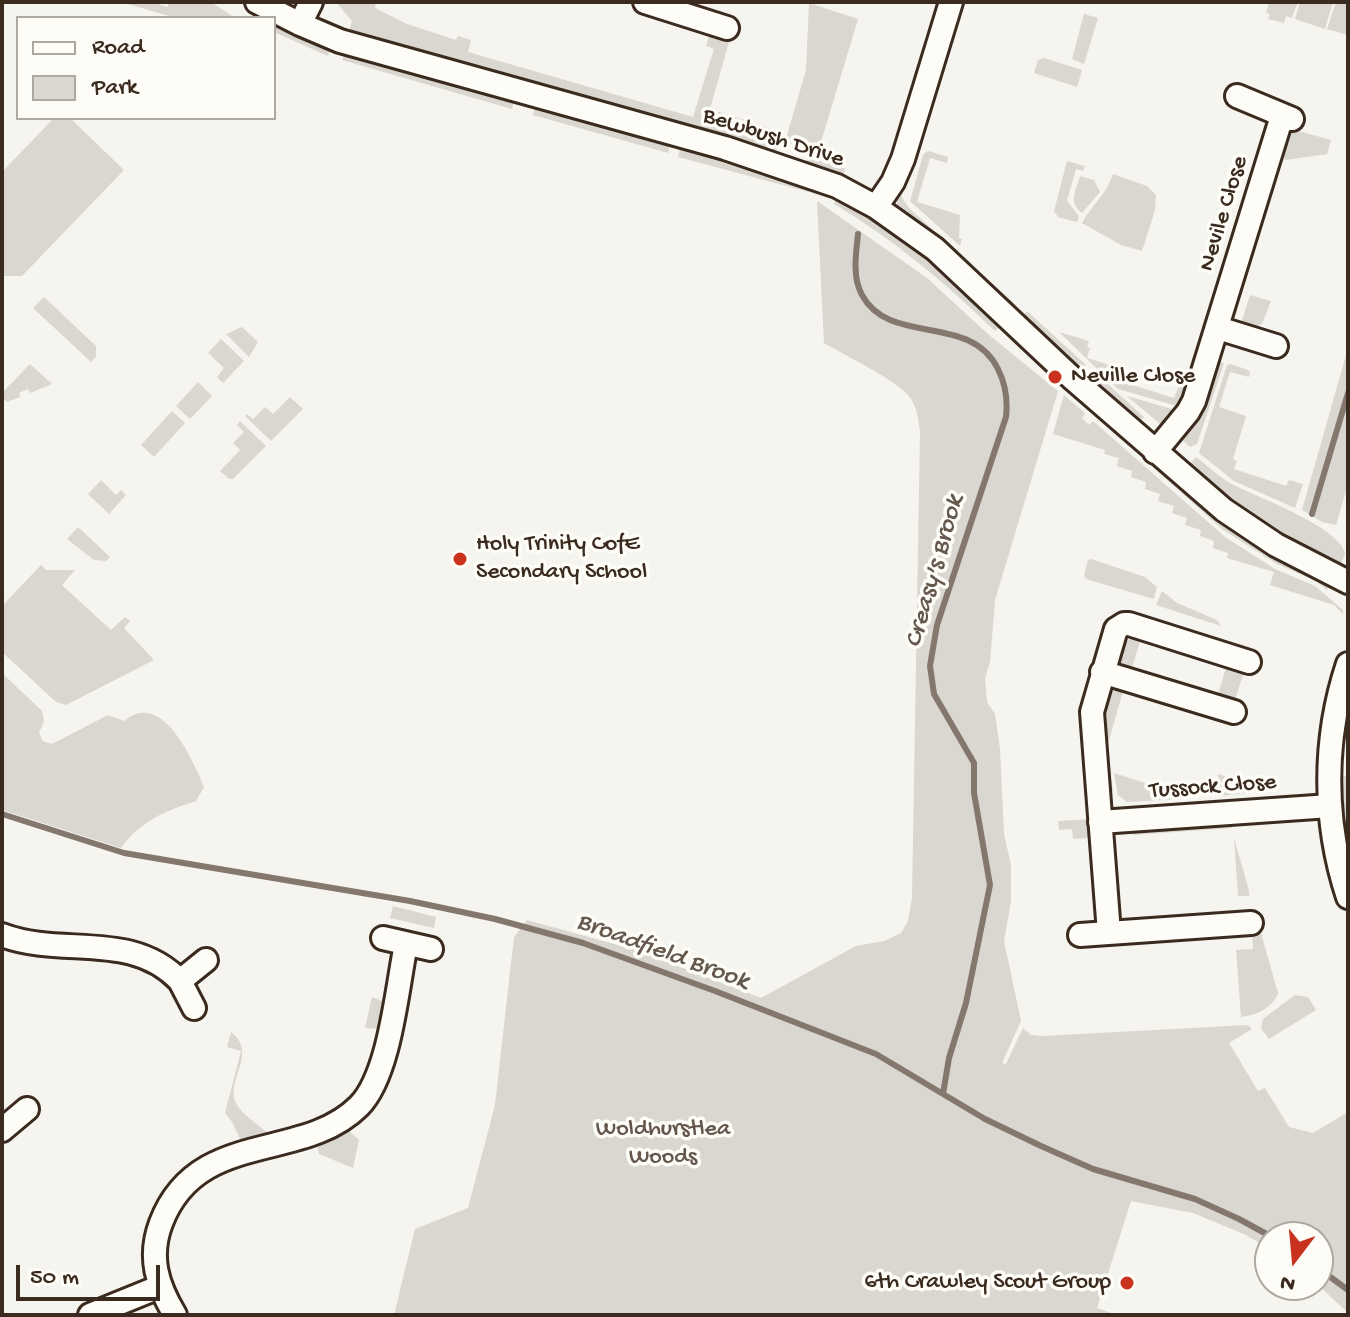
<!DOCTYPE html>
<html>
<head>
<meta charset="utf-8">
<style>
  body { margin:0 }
  #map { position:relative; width:1350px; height:1317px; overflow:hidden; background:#f5f4ee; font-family:"Gochi Hand",sans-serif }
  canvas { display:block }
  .frame { position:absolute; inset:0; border:4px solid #3b2a1e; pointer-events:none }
  .legend { position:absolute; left:16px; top:16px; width:260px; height:104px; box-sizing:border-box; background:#fdfcf7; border:2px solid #afa8a0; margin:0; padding:10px 14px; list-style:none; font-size:24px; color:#3b2a1e }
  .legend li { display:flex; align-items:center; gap:16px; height:40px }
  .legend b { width:40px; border:2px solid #afa8a0 }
  .north { position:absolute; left:1254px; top:1221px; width:80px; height:80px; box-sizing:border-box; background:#fdfcf7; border:2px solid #afa8a0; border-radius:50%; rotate:196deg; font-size:22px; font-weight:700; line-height:32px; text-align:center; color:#3b2a1e }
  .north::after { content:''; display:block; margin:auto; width:28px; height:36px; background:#c8321e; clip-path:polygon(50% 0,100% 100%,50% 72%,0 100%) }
  .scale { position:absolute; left:16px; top:1265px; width:144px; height:36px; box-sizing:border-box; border:4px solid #3b2a1e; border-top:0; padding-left:10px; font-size:24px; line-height:28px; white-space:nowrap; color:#3b2a1e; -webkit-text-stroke:6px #fdfcf7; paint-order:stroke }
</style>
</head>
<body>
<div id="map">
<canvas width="1350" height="1317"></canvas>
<div class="frame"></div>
<ul class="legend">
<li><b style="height:10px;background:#fdfcf7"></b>Road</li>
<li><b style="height:22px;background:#dad6d0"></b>Park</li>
</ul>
<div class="north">N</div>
<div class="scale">50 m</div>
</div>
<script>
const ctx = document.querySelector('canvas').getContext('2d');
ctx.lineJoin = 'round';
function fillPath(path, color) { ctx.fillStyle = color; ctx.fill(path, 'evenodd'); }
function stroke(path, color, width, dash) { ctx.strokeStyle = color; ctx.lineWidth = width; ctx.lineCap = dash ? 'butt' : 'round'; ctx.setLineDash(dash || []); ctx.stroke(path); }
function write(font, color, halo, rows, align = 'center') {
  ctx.font = font + ' "Gochi Hand",sans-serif'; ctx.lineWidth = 7; ctx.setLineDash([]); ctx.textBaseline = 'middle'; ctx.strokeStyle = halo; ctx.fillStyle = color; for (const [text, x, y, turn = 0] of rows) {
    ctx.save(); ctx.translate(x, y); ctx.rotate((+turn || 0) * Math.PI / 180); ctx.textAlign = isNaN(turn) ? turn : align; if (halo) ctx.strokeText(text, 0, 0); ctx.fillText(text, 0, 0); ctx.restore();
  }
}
fillPath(new Path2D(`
  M121,2H153L167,7L170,2H211L235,18H176Z
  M336,2H376L375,8L407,24L456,40L458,36L471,40L468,52L693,117L714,49L706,46L709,36L729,42L710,109L782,132L776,152L349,32L352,21Z
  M1269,2H1298L1292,18L1286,16L1284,23L1268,19L1270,14L1266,13Z
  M1300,2H1333L1325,29L1295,19Z
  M1336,2H1348V35L1327,29Z
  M809,3L858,19L818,152L785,142L806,70Z
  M1084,14L1098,18L1084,64L1072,59Z
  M274,22L330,48L328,56L274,32Z
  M345,53L514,101L512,109L342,60Z
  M1044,58L1082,70L1077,87L1034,73L1038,60Z
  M535,108L670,145L668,153L533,115Z
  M54,118H70L124,170L22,276H2V172Z
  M1295,130L1331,140L1327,154L1285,160L1281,151L1288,135Z
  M680,148L756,169L822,193L820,195L678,157Z
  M928,151L948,157L947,163L930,158L917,202L960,215L959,238L962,239L960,246L910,201L923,155Z
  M809,153L833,161L845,169L843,176L839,175L837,178L805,165Z
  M1067,161L1085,166L1083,171L1076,169L1067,200L1079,217L1077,222L1058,217L1054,211Z
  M1113,174L1147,186L1156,195L1155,210L1142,251L1121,245L1082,223C1093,203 1105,197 1113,174Z
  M1080,176L1094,180L1100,192L1082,213C1068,203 1076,190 1080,176Z
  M897,190L909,208L1016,305L1011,310L900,211L897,204Z
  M837,197L914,247L1002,325L995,331C944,282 896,241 834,204Z
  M817,201L927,278L989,335L1058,391L995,600L990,662L985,678L987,702L995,714L1000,749L1004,834L1011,865V901L1004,941L1021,1021L1002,1063L1006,1064L1023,1028L1031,1035L1042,1036L1248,1025L1252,1029L1229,1043L1258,1091L1265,1088L1289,1127L1313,1133L1348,1112V1313L1318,1285V1237H1270V1249L1246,1235L1193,1213L1131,1201L1097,1308L1117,1315H394L415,1229L468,1208L495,1105L514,937L527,920L636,950L761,998L856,946L884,941L901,933L908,921L912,898L920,431C918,419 917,406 909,396C893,378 846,356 824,343Z
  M1250,295L1271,301L1262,324L1252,329L1240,327Z
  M44,297L96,346V357L91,362L33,308Z
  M1027,311L1086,365L1085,367L1080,364L1077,366L1023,316Z
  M242,327L258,342L249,357L226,334Z
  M1059,332L1089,341L1087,347L1090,348L1087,358L1113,366L1110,378L1174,398L1179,385L1185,387L1177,406L1118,389Z
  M221,339L244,361L223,383L217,377L224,368L208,353Z
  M1348,348V484L1336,525L1322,522L1302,510Z
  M1217,361L1224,363L1197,444L1190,447L1181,439Z
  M30,364L52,384L30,393L28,389L19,393L20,397L7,402L2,398V393Z
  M1231,364L1248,370L1250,373L1249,377L1230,372L1219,407L1246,416L1233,459L1237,461L1234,469L1286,486L1289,480L1303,484L1295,508L1234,481L1199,453L1227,365Z
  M1091,369L1144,417L1139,422L1086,374Z
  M198,382L212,396L190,419L176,406Z
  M1072,389L1225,526L1278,559L1335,585L1334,589L1329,587L1327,590L1316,581L1277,564L1222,529L1069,392Z
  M1064,395L1085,413L1082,418L1089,425L1093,421L1225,537L1275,569L1315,586L1343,610V614L1334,605L1270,585L1274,572L1227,558L1228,553L1213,548L1214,541L1200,536L1201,530L1185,525L1187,518L1172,513L1174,506L1158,501L1160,494L1145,489L1146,482L1131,477L1132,471L1117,466L1119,458L1104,454L1105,450L1053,434Z
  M1127,396L1175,410L1178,414L1165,425L1160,424Z
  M290,397L303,409L271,441L245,416L247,414L253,419L265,407L273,414Z
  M172,411L185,423L154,457L141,445Z
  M240,421L266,446L233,479H229L220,471L240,450L233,443L244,432L237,425Z
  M1196,457C1209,467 1221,479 1236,486C1259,498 1339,527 1345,553L1340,567L1304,549L1239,510L1188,466Z
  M101,480L116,495L121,490L126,495L109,514L88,494Z
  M78,527L110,557L106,561L94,560L67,539Z
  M1091,559L1145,577L1157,587L1154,599L1086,579L1084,576L1088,560Z
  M41,565L46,570H75L62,585L111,630L125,617L130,621L124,628L154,660L66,705L56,702L2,652V606Z
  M1162,591L1177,603L1217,620L1221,626L1156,605Z
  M1141,638L1131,671L1118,662C1121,648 1124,636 1141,638Z
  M1227,664L1245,669L1234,703L1217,698Z
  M2,673L42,711L44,721L39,733L43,741L52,744L108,715L124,721C162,689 193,760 204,787L196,801C165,811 140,821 121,848L2,810Z
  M1124,688L1107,747L1113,792L1107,789C1105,767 1095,716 1107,697C1111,691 1117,689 1124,688Z
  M1114,773L1182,795L1180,799L1127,802L1118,795Z
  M1218,774L1271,790L1220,796Z
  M1340,776H1348V859L1344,838Z
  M1090,819L1092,830L1087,838L1073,839L1072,829L1059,830L1058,821Z
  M1232,822V828L1133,835L1134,829Z
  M1234,838L1249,891V896H1238Z
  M393,906L436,917L434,928L390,918Z
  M1261,933L1278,993C1272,1009 1256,1015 1241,1017L1236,950L1253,949L1252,934Z
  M1295,995L1308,997L1316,1010L1269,1039L1261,1028L1263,1019Z
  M372,997L387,1003L384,1029L365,1028Z
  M231,1032C259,1054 225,1079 236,1103C242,1115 259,1125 268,1133L241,1141L232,1122L225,1113L241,1051L227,1047Z
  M349,1131L359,1140L353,1168L319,1154L317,1144Z`), '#dad6d0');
stroke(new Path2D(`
  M858,234C856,254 852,277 862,295C890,347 970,312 998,369C1006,385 1008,399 1006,417L937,625L930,666L934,694L974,763V793L990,885L966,1003L949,1058L943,1094
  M1312,514L1348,393
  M2,814L124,853L410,901L495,919L583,943L715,991L876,1054L985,1119L1041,1146L1093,1169L1195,1199L1239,1219L1272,1237
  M1318,1268L1348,1290`), '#84786e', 6);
const minor = new Path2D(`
  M257,2L300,24L340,41L725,148L837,186L876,207L935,249L1073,379L1224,510L1276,545L1348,582
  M645,2L727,28
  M300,24L311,2
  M1237,96L1292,119
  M876,207L893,182L903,159L951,2
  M1218,328L1276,346
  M1155,452L1188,412L1194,401L1282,116
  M1348,664C1323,739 1323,821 1348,897
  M1102,672L1234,712
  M1100,822L1330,806
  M1109,933L1092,712L1116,629L1124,624H1129L1249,662
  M2,935C63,958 131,930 180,981
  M1080,935L1251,923
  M383,938L431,949
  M194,1008L180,981L206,960
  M2,1130L27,1109
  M90,1315L159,1287
  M175,1315C157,1285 148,1257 161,1223C197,1128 302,1163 359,1106C390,1075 397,988 406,944`);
stroke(minor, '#3b2a1e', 28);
stroke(minor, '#fdfcf7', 22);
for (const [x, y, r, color] of [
  [1055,377,8,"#c8321e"],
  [460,559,8,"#c8321e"],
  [1127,1283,8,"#c8321e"]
]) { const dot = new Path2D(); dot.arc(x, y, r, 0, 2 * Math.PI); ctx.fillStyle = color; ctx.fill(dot); stroke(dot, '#fdfcf7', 3); }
write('24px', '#3b2a1e', '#fdfcf7', [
  ["Bewbush Drive",773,139,18],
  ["Nevile Close",1225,214,-73],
  ["Tussock Close",1213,788,-4]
]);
write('24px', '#3b2a1e', '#fdfcf7', [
  ["Neville Close",1071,377],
  ["Holy Trinity CofE",476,545],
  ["Secondary School",476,573],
  ["6th Crawley Scout Group",1111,1283,"right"]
], 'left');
write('24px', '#63554a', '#fdfcf7', [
  ["Woldhurstlea",663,1130],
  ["Woods",663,1158]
]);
write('italic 26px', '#65584d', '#fdfcf7', [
  ["Creasy's Brook",936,572,-74],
  ["Broadfield Brook",662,953,20]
]);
</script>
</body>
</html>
